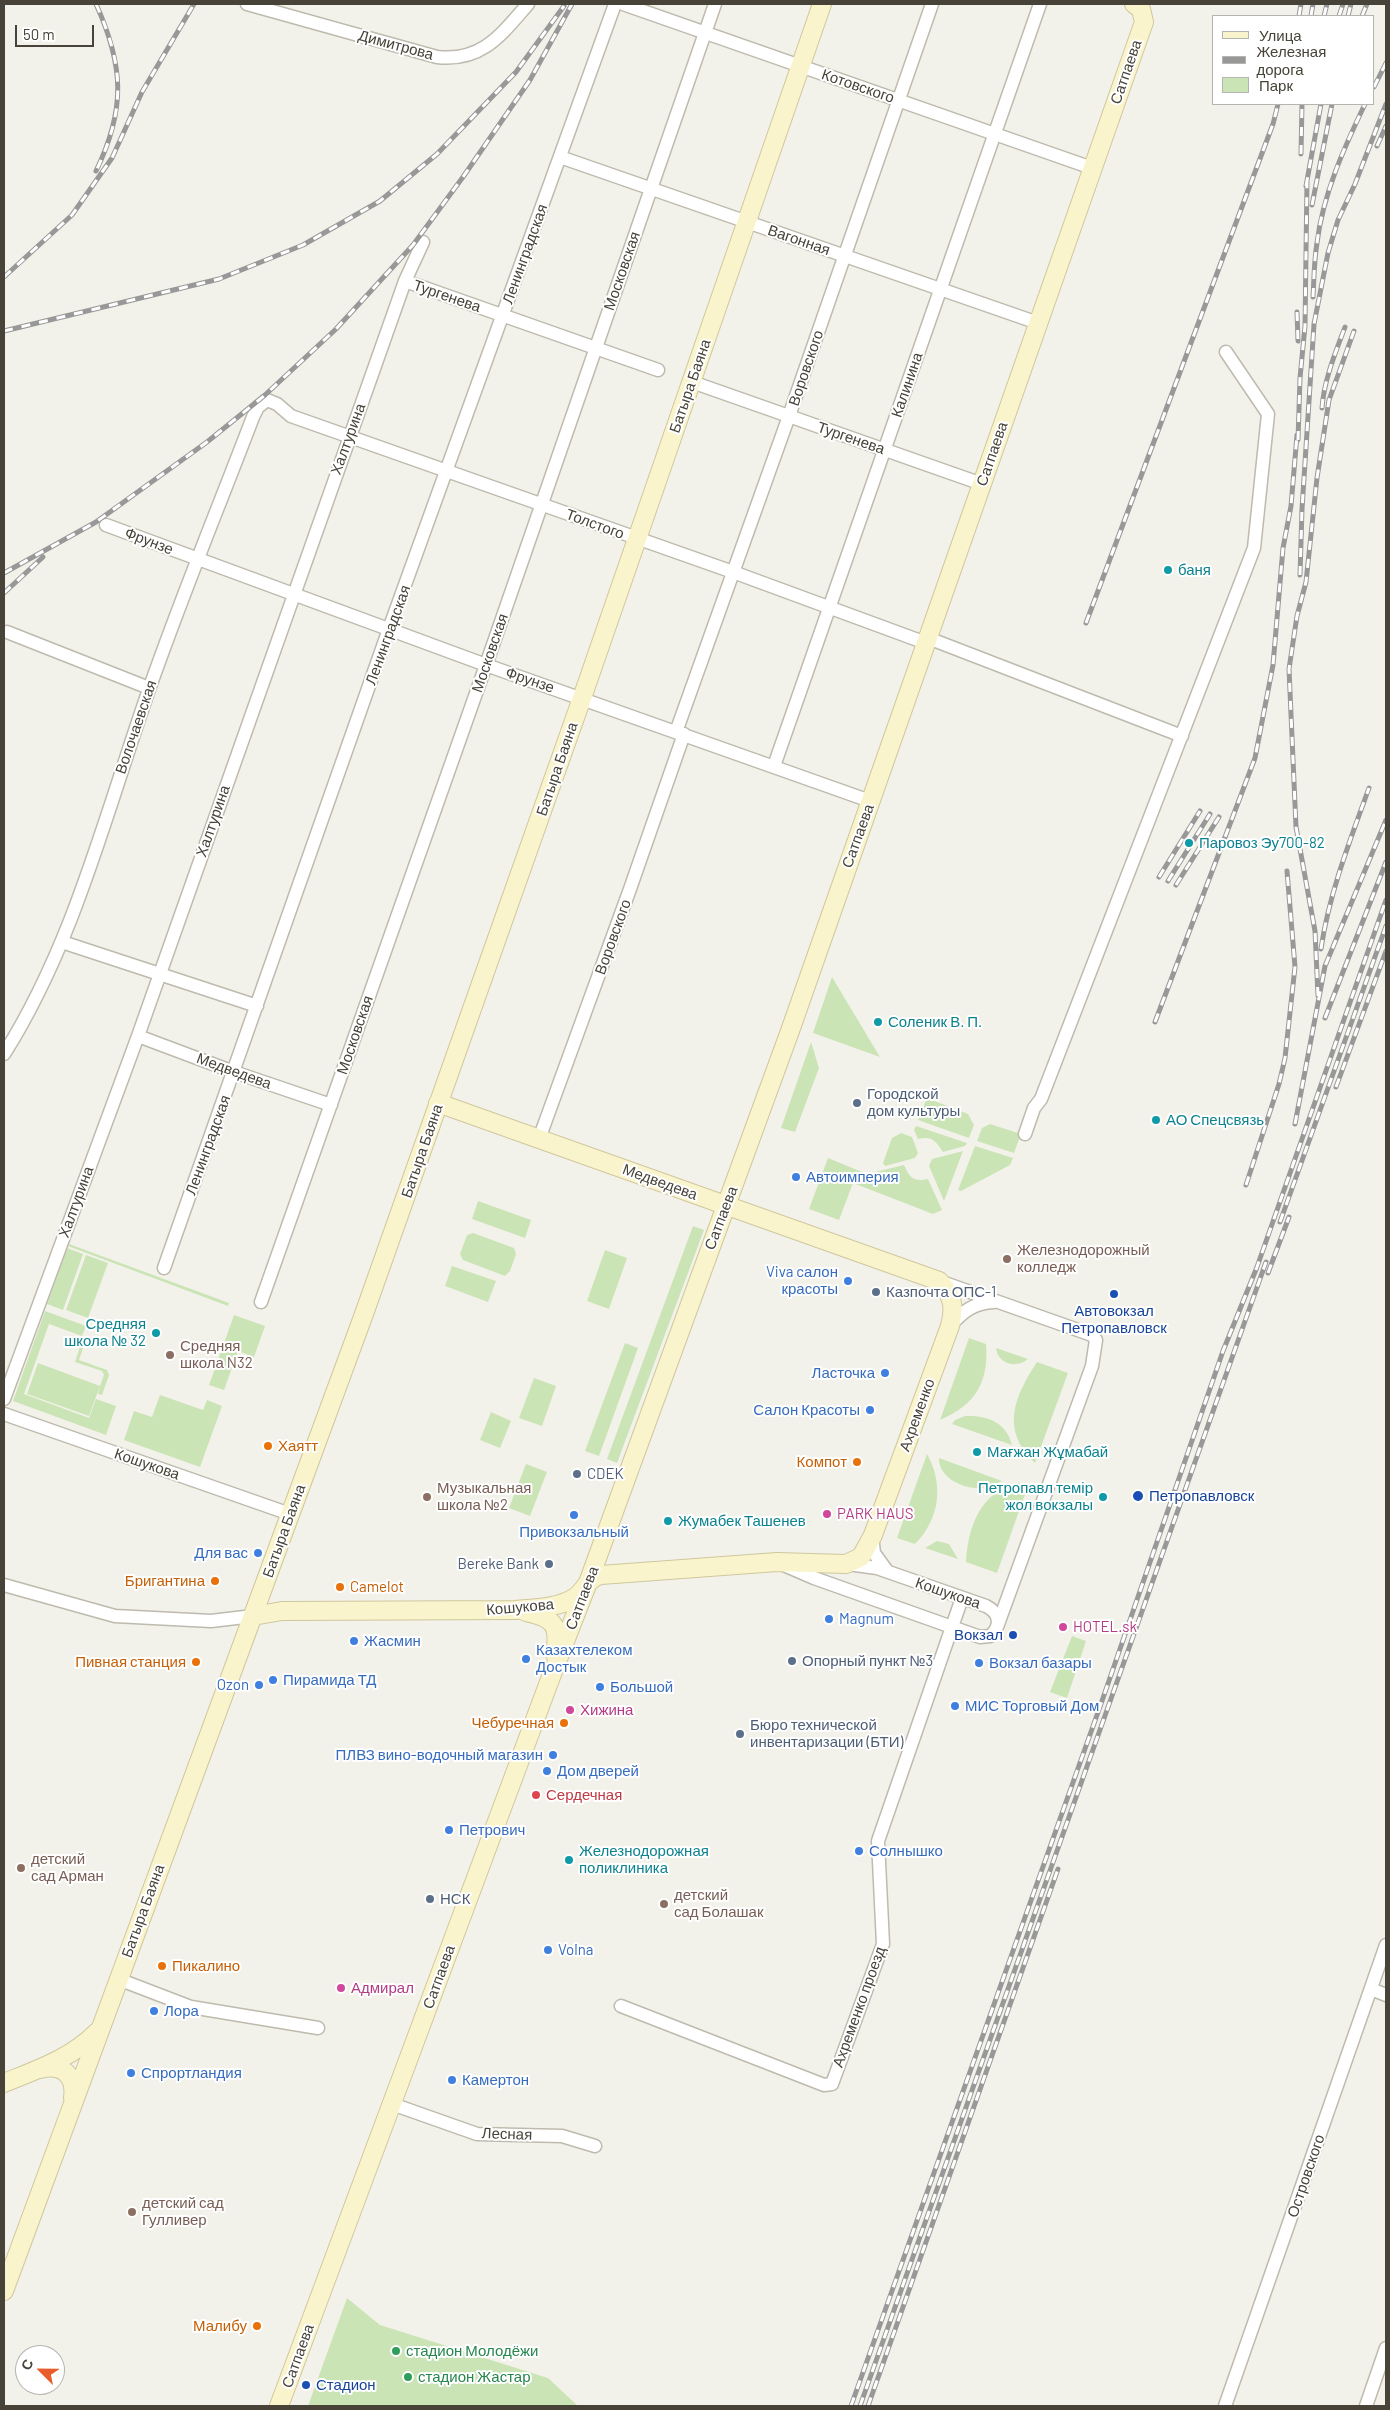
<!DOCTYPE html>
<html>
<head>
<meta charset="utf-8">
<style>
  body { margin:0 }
  #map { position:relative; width:1390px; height:2410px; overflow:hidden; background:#f3f2ea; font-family:Barlow,sans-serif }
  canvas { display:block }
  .frame { position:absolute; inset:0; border:5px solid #474339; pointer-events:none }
  .legend { position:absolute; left:1212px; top:15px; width:162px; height:90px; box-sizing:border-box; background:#fff; border:1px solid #b5b4b0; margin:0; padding:6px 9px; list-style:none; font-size:15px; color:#474339 }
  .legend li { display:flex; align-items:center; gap:10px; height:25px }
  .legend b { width:25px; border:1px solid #b5b4b0 }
  .north { position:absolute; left:15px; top:2345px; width:50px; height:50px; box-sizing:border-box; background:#fff; border:1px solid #b5b4b0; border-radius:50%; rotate:293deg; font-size:14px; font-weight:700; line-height:20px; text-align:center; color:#474339 }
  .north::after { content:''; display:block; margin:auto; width:18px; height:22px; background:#e85c2d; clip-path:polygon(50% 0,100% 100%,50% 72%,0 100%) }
  .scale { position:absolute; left:15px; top:25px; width:79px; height:22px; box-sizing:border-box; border:2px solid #474339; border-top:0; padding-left:6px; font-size:15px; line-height:18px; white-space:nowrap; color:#474339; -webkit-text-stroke:4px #fff; paint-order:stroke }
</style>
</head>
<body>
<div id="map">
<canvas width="1390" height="2410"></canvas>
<div class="frame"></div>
<ul class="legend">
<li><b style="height:6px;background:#faf4cd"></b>Улица</li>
<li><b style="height:6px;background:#989898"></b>Железная дорога</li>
<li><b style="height:14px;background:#cbe4b6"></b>Парк</li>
</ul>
<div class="north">С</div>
<div class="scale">50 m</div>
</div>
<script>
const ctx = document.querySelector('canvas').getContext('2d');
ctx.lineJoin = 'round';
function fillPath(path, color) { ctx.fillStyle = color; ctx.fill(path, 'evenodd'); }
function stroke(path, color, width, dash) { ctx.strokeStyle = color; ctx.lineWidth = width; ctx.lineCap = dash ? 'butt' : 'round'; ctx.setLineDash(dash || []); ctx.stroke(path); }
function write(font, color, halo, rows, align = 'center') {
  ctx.font = font + ' Barlow,sans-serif'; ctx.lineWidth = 4; ctx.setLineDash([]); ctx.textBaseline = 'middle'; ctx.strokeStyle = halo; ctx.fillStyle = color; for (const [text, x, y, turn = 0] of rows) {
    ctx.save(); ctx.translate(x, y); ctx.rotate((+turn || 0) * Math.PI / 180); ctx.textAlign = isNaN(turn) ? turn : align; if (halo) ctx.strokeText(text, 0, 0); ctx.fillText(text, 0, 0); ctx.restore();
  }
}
fillPath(new Path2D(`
  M832,977L880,1057L813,1033Z
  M811,1042L819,1068L795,1132L781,1128Z
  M927,1098L968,1114L974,1125L969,1138L918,1120Z
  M990,1124L1021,1134L1014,1153L977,1141L982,1128Z
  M916,1126L967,1143L965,1146L943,1152C935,1140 932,1136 918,1139L914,1130Z
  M901,1133L912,1137L918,1153L915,1158L885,1166L883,1163L892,1138Z
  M975,1146L1013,1158L1010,1165L961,1191L958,1190Z
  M963,1151L944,1201L929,1166L932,1159Z
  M828,1158L867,1174L904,1165C910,1178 913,1182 928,1179L942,1210L933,1214L853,1183L839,1220L809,1209Z
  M478,1201L531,1220L525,1238L472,1219Z
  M693,1226L704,1230L617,1463L607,1459Z
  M473,1233L514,1248L516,1254L510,1271L505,1276L463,1260L460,1254L467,1235Z
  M69,1244L229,1303L228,1306L68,1246Z
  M67,1248L83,1254L63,1310L47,1304Z
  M605,1250L627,1258L609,1309L587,1301Z
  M86,1255L108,1263L88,1318L66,1310Z
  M452,1266L496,1281L488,1302L445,1286Z
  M45,1311L86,1326L82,1336L49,1324L24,1394L89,1418L96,1399L116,1406L106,1435L13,1401Z
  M234,1315L265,1326L254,1357L238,1351L224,1390L209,1385Z
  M969,1338L986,1344C989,1383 975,1405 940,1420Z
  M82,1341L85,1342L79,1360L107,1370L109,1375L102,1395L98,1394L100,1386L89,1416L27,1394L38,1363L100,1386L104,1375L102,1371L75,1362Z
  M625,1343L638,1348L599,1456L585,1451Z
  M996,1348L1028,1359C1016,1369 998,1364 996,1348Z
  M1037,1362L1068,1373L1035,1463C1000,1430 1014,1397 1037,1362Z
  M534,1378L556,1386L542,1426L519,1418Z
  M160,1395L203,1410L207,1400L222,1406L200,1467L124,1440L134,1411L152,1417Z
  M491,1412L511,1421L500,1448L480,1440Z
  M965,1416C986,1415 1007,1422 1012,1445L952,1424L955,1420Z
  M927,1454C944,1484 940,1519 915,1544L897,1538Z
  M939,1458L1002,1481C995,1484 987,1488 979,1488C963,1489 938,1477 939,1458Z
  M526,1464L547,1472L530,1516L509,1508Z
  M1018,1483H1029L997,1573L966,1562C968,1527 980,1492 1018,1483Z
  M937,1541L949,1544L958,1559L925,1548Z
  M1072,1636L1086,1641L1067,1698L1050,1692Z
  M347,2298L380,2325L548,2378L578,2406H308Z`), '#cbe4b6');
const street = new Path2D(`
  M247,4L437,57C482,62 501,35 528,4
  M623,4L1092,168
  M560,157L1038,323
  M405,281L658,370
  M692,382L982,484
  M106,525L486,665L870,801
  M7,632L149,688
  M928,638L1182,736
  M676,732L789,416L932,4
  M774,766L1040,4
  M62,942L257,1006
  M138,1036L234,1072L331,1105
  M4,1054C71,948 103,824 143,707C176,610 216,514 253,417L258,407L267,400L277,404L291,416L733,572L926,643
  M1025,1134L1034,1108L1041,1099L1254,548L1268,414L1226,352
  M539,1139L630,889L684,734
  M164,1268L389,629L615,4
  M939,1281L1092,1335L1096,1340L1092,1366L997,1627
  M261,1302L486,665L715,4
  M950,1326C963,1311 974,1303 994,1302
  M4,1399L138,1036L405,281L423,242
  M4,1414L290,1514
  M872,1536L874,1553L887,1571
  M784,1565L814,1578L980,1637L990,1636C1002,1626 1000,1613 986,1606L877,1568L848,1564
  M4,1585L115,1616L211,1621L253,1616
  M118,1979L191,2007L318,2028
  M1371,1989L1386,1995
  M621,2006L824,2085L832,2084L883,1944L878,1841L962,1598
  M392,2104L477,2134L562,2136L595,2146
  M1225,2406L1386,1945
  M1366,2406L1386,2348`);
const secondary = new Path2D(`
  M526,1612C554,1618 560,1625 555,1654
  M253,1616L282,1611L516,1610C534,1608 558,1608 574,1598C585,1591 587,1578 601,1575L777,1562L846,1564L861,1557L873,1535L950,1326C955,1306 953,1296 939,1281L438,1103
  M40,2069C63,2063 76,2076 73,2098
  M4,2083C36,2070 72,2058 97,2032
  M4,2291L364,1314L582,698L822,4
  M279,2406L549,1682L589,1580L790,1031L1144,22L1141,9L1134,4`);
stroke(street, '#bebaad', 15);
stroke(secondary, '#cfc79d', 20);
stroke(street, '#fff', 12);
stroke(secondary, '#faf4cd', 18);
const rail = new Path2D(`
  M96,4C124,66 126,109 96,171
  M1299,16L1301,4
  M1311,16L1313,4
  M1324,16L1327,4
  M1339,16L1343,4
  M1348,16L1351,4
  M1362,16L1367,4
  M1374,87L1386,63
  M1377,146L1386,126
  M1301,154L1302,104
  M1306,186L1321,104
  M1312,205L1332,104
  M4,277L72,215L112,158L142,92L194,4
  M1313,297C1314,279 1314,261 1317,243C1323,194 1344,148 1365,104
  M1297,312L1298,341
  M4,331L219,279L303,245L380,201L437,154L516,72L564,6
  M1322,408C1324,380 1335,354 1345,327
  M1298,440L1300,378L1305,326L1307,180
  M4,573L96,522L207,442L265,395L336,329L413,245L463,177L530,80L572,4
  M1300,575L1302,509L1314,324L1328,253L1338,220L1355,184L1386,104
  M4,593L43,557
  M1086,623L1273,124L1278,104
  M1159,877L1200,811
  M1168,881L1210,814
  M1176,885L1219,817
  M1321,949C1329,894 1350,840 1369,788
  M1318,996L1315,931L1296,827L1289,669L1297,616L1306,582L1317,478L1329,400L1354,331
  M1325,1018L1386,862
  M1155,1022L1255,758L1273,665L1283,548L1291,506L1297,435
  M1336,1087L1386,951
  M1295,1124L1325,966L1386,820
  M1246,1185L1279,1084L1285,1058L1295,967L1287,871
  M1280,1222L1386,926
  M1268,1273L1289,1217
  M851,2406L1102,1701L1223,1351L1257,1267L1386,900
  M860,2406L1266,1262
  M868,2406L1058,1869`);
stroke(rail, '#989898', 5);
stroke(rail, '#fff', 3, [9]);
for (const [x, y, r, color] of [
  [1168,570,5,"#0f9aa8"],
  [1189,843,5,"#0f9aa8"],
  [878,1022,5,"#0f9aa8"],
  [857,1103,5,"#5c6f8a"],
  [1156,1120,5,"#0f9aa8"],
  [796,1177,5,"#3f7fe0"],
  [1007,1259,5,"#8d6e63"],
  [848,1281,5,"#3f7fe0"],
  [876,1292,5,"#5c6f8a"],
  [1114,1294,5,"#1a4fb4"],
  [156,1333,5,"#0f9aa8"],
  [170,1355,5,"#8d6e63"],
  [885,1373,5,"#3f7fe0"],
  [870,1410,5,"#3f7fe0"],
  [268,1446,5,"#e8710a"],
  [977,1452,5,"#0f9aa8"],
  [857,1462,5,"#e8710a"],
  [577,1474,5,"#5c6f8a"],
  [1138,1496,6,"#1a4fb4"],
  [427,1497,5,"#8d6e63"],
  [1103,1497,5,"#0f9aa8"],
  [827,1514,5,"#d1479c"],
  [574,1515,5,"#3f7fe0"],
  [668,1521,5,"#0f9aa8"],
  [258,1553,5,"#3f7fe0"],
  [549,1564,5,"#5c6f8a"],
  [215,1581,5,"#e8710a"],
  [340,1587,5,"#e8710a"],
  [829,1619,5,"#3f7fe0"],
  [1063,1627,5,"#d1479c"],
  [1013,1635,5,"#1a4fb4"],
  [354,1641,5,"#3f7fe0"],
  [526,1659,5,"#3f7fe0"],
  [792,1661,5,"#5c6f8a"],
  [196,1662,5,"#e8710a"],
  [979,1663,5,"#3f7fe0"],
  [273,1680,5,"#3f7fe0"],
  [259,1685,5,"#3f7fe0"],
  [600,1687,5,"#3f7fe0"],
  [955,1706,5,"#3f7fe0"],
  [570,1710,5,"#d1479c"],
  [564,1723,5,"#e8710a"],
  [740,1734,5,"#5c6f8a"],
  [553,1755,5,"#3f7fe0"],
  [547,1771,5,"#3f7fe0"],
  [536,1795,5,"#e0444e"],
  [449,1830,5,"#3f7fe0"],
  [859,1851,5,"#3f7fe0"],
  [569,1860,5,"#0f9aa8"],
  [21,1868,5,"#8d6e63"],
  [430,1899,5,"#5c6f8a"],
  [664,1904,5,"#8d6e63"],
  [548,1950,5,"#3f7fe0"],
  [162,1966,5,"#e8710a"],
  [341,1988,5,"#d1479c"],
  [154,2011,5,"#3f7fe0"],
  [131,2073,5,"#3f7fe0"],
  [452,2080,5,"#3f7fe0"],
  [132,2212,5,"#8d6e63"],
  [257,2326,5,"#e8710a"],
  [396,2351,5,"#2e9e5b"],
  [408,2377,5,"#2e9e5b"],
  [306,2385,5,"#1a4fb4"]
]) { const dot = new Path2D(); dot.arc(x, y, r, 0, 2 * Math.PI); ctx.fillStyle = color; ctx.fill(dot); stroke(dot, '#fff', 2); }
write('15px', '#474339', '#fff', [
  ["Димитрова",396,45,15],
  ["Сатпаева",1126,72,-71],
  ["Котовского",858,86,19],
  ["Вагонная",799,240,19],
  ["Ленинградская",525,254,-70],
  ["Московская",622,271,-71],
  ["Тургенева",447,296,19],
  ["Воровского",806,368,-71],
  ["Калинина",907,385,-71],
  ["Батыра Баяна",690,386,-71],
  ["Тургенева",851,438,19],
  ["Халтурина",348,439,-70],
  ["Сатпаева",992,454,-71],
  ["Толстого",595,524,20],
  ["Фрунзе",149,541,21],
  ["Ленинградская",388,635,-70],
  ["Московская",490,653,-71],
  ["Фрунзе",530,680,19],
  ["Волочаевская",136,727,-71],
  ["Батыра Баяна",557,769,-71],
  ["Халтурина",213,821,-71],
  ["Сатпаева",858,836,-70],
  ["Воровского",613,937,-70],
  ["Московская",355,1035,-71],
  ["Медведева",234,1071,20],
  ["Ленинградская",208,1145,-70],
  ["Батыра Баяна",422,1151,-71],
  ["Медведева",660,1182,20],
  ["Халтурина",76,1202,-70],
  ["Сатпаева",721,1218,-69],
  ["Ахременко",917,1415,-70],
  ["Кошукова",147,1464,19],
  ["Батыра Баяна",284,1531,-70],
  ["Кошукова",948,1593,19],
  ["Сатпаева",582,1598,-69],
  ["Кошукова",520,1607,-5],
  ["Батыра Баяна",143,1911,-70],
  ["Сатпаева",439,1977,-70],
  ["Ахременко проезд",859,2007,-70],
  ["Лесная",507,2134,2],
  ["Островского",1306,2176,-71],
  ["Сатпаева",298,2356,-70]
]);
write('15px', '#0d838f', '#fff', [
  ["баня",1178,570],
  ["Паровоз Эу700-82",1199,843],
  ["Соленик В. П.",888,1022],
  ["АО Спецсвязь",1166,1120],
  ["Средняя",146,1324,"right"],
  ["школа № 32",146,1341,"right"],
  ["Мағжан Жұмабай",987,1452],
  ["Петропавл темір",1093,1488,"right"],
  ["жол вокзалы",1093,1505,"right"],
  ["Жумабек Ташенев",678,1521],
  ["Железнодорожная",579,1851],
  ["поликлиника",579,1868]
], 'left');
write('15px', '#4e5e75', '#fff', [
  ["Городской",867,1094],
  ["дом культуры",867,1111],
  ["Казпочта ОПС-1",886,1292],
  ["CDEK",587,1474],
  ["Bereke Bank",539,1564,"right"],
  ["Опорный пункт №3",802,1661],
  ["Бюро технической",750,1725],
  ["инвентаризации (БТИ)",750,1742],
  ["НСК",440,1899]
], 'left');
write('15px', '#366cbe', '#fff', [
  ["Автоимперия",806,1177],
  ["Viva cалон",838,1272,"right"],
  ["красоты",838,1289,"right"],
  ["Ласточка",875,1373,"right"],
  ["Салон Красоты",860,1410,"right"],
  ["Привокзальный",574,1532,"center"],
  ["Для вас",248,1553,"right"],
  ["Magnum",839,1619],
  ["Жасмин",364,1641],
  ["Казахтелеком",536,1650],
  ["Достык",536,1667],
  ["Вокзал базары",989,1663],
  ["Пирамида ТД",283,1680],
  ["Ozon",249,1685,"right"],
  ["Большой",610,1687],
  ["МИС Торговый Дом",965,1706],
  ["ПЛВЗ вино-водочный магазин",543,1755,"right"],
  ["Дом дверей",557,1771],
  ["Петрович",459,1830],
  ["Солнышко",869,1851],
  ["Volna",558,1950],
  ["Лора",164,2011],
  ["Спрортландия",141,2073],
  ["Камертон",462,2080]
], 'left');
write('15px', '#785e54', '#fff', [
  ["Железнодорожный",1017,1250],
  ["колледж",1017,1267],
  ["Средняя",180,1346],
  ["школа N32",180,1363],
  ["Музыкальная",437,1488],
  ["школа №2",437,1505],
  ["детский",31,1859],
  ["сад Арман",31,1876],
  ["детский",674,1895],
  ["сад Болашак",674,1912],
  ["детский сад",142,2203],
  ["Гулливер",142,2220]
], 'left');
write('15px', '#164399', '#fff', [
  ["Автовокзал",1114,1311,"center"],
  ["Петропавловск",1114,1328,"center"],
  ["Петропавловск",1149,1496],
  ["Вокзал",1003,1635,"right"],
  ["Стадион",316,2385]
], 'left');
write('15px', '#c56008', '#fff', [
  ["Хаятт",278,1446,"left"],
  ["Компот",847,1462],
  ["Бригантина",205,1581],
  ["Camelot",350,1587,"left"],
  ["Пивная станция",186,1662],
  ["Чебуречная",554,1723],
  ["Пикалино",172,1966,"left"],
  ["Малибу",247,2326]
], 'right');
write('15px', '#b23c85', '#fff', [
  ["PARK HAUS",837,1514],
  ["HOTEL.sk",1073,1627],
  ["Хижина",580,1710],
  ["Адмирал",351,1988]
], 'left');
write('15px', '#be3a42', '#fff', [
  ["Сердечная",546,1795]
], 'left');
write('15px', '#27864d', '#fff', [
  ["стадион Молодёжи",406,2351],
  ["стадион Жастар",418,2377]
], 'left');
</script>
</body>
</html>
